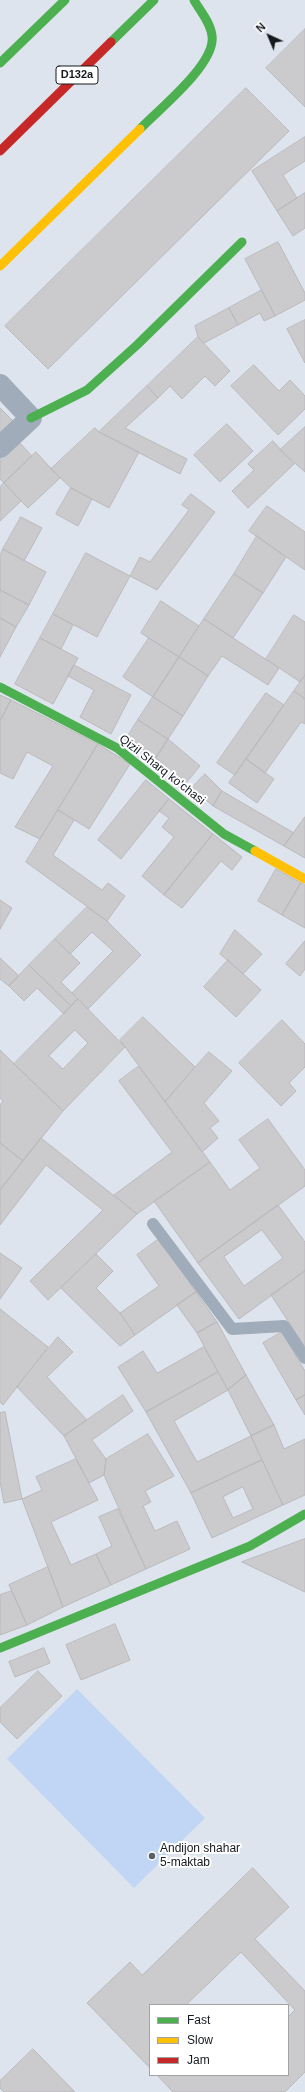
<!DOCTYPE html>
<html>
<head>
<meta charset="utf-8">
<style>
  body { margin:0 }
  #map { position:relative; width:305px; height:2092px; overflow:hidden; background:#dee4ed; font-family:Helvetica,sans-serif }
  canvas { display:block }
  .legend { position:absolute; left:149px; top:2004px; width:140px; height:72px; box-sizing:border-box; background:#fff; border:1px solid #a1a3a5; margin:0; padding:5px 7px; list-style:none; font-size:12px; color:#15191e }
  .legend li { display:flex; align-items:center; gap:8px; height:20px }
  .legend b { width:20px; border:1px solid #a1a3a5 }
  .north { position:absolute; left:249px; top:16px; width:40px; height:40px; -webkit-text-stroke:3px #fff; paint-order:stroke; rotate:316deg; font-size:11px; font-weight:700; line-height:16px; text-align:center; color:#15191e }
  .north::after { content:''; display:block; margin:auto; width:14px; height:18px; background:#15191e; clip-path:polygon(50% 0,100% 100%,50% 72%,0 100%) }
</style>
</head>
<body>
<div id="map">
<canvas width="305" height="2092"></canvas>
<ul class="legend">
<li><b style="height:5px;background:#4caf50"></b>Fast</li>
<li><b style="height:5px;background:#ffc107"></b>Slow</li>
<li><b style="height:5px;background:#c62828"></b>Jam</li>
</ul>
<div class="north">N</div>
</div>
<script>
const ctx = document.querySelector('canvas').getContext('2d');
ctx.lineJoin = 'round';
function fillPath(path, color) { ctx.fillStyle = color; ctx.fill(path, 'evenodd'); }
function stroke(path, color, width, dash) { ctx.strokeStyle = color; ctx.lineWidth = width; ctx.lineCap = dash ? 'butt' : 'round'; ctx.setLineDash(dash || []); ctx.stroke(path); }
function write(font, color, halo, rows, align = 'center') {
  ctx.font = font + ' Helvetica,sans-serif'; ctx.lineWidth = 4; ctx.setLineDash([]); ctx.textBaseline = 'middle'; ctx.strokeStyle = halo; ctx.fillStyle = color; for (const [text, x, y, turn = 0] of rows) {
    ctx.save(); ctx.translate(x, y); ctx.rotate((+turn || 0) * Math.PI / 180); ctx.textAlign = isNaN(turn) ? turn : align; if (halo) ctx.strokeText(text, 0, 0); ctx.fillText(text, 0, 0); ctx.restore();
  }
}
fillPath(new Path2D(`
  M77,1689L205,1818L134,1888L7,1759Z`), '#c1d6f4');
const building = new Path2D(`
  M305,29V107L266,68Z
  M246,88L289,131L48,369L5,326Z
  M305,137V161L283,175L297,198L277,211L252,171Z
  M305,193V228L293,236L277,211Z
  M278,242L305,293V300L275,316L245,259Z
  M262,290L275,316L264,321L260,313L238,325L229,308Z
  M229,308L238,325L204,343L198,337L195,326Z
  M305,320V363L287,329Z
  M198,337L230,371L215,386L205,376L182,399L170,386L158,398L147,386Z
  M254,365L279,391L290,380L305,396V409L278,435L231,386Z
  M147,386L158,398L125,428L187,459L180,474L99,432Z
  M0,408L16,424L0,439Z
  M227,424L253,451L220,482L194,455Z
  M305,427V472L280,450Z
  M95,428L99,432L139,452L109,508L71,488L51,469Z
  M16,439L32,456L4,483L0,479V454Z
  M273,441L294,464L248,508L232,491L254,470L248,464Z
  M36,452L60,478L28,508L4,483Z
  M4,483L21,501L0,521V487Z
  M71,488L92,499L78,526L56,514Z
  M191,494L215,512L157,590L130,576L140,557L150,562L189,510L182,505Z
  M267,506L305,532V570L249,531Z
  M21,517L42,528L24,561L3,549Z
  M257,536L286,557L263,593L234,574Z
  M3,549L46,572L29,605L0,590V556Z
  M86,553L130,576L97,637L53,614Z
  M234,574L263,593L233,638L204,619Z
  M0,590L29,605L16,627L0,618Z
  M161,601L199,626L179,657L141,633Z
  M53,614L73,625L61,649L40,638Z
  M294,615L305,622V675L300,682L266,659Z
  M0,618L16,627L0,657Z
  M204,619L279,668L268,685L222,656L208,676L179,657Z
  M40,638L78,658L53,704L15,684Z
  M149,638L179,657L153,697L123,677Z
  M179,657L208,676L183,716L153,697Z
  M74,665L131,695L111,734L80,717L94,690L68,676Z
  M305,675V699L294,691Z
  M294,691L305,699V724L301,722L265,773L246,759Z
  M266,693L284,705L235,775L217,763Z
  M0,695L11,700L0,721Z
  M153,697L183,716L168,739L138,720Z
  M11,700L98,744L40,839L15,827L53,766L27,752L13,779L0,773V721Z
  M138,720L168,739L156,758L126,739Z
  M168,739L200,766L186,783L156,758Z
  M98,744L130,764L89,829L58,810Z
  M246,759L274,779L257,803L229,783Z
  M205,774L222,791L213,806L192,788Z
  M146,780L169,799L121,859L98,840Z
  M222,791L294,833L284,846L213,806Z
  M169,799L213,834L164,895L142,876L174,837L162,827L169,818L159,811Z
  M58,810L74,820L53,855L102,890L108,883L125,896L107,921L26,862Z
  M305,817V858L284,846Z
  M213,834L242,857L232,870L221,861L182,908L164,895Z
  M276,869L301,883L282,915L258,901Z
  M301,883L305,885V928L282,915Z
  M0,900L12,908L0,929Z
  M87,907L107,921L141,955L88,1009L72,993L113,951L92,932L70,954L55,939Z
  M235,930L262,954L243,974L220,954Z
  M55,939L80,963L61,982L78,999L71,1006L29,965Z
  M305,941V969L300,976L286,964Z
  M0,958L19,976L9,986L0,979Z
  M228,960L261,990L236,1017L204,987Z
  M29,965L71,1006L64,1014L37,988L24,1001L9,986Z
  M78,999L125,1047L63,1111L14,1064ZM75,1030L88,1043L63,1069L49,1056Z
  M143,1017L195,1067L165,1102L120,1040Z
  M282,1020L305,1044V1067L289,1083L296,1091L281,1106L239,1063Z
  M0,1050L63,1111L23,1161L0,1143V1105L3,1101L0,1098Z
  M209,1052L232,1071L204,1103L219,1121L210,1128L218,1138L202,1152L165,1102Z
  M139,1066L210,1162L137,1214L114,1195L172,1152L119,1081Z
  M268,1119L305,1170V1186L198,1263L154,1201L210,1162L230,1190L260,1168L239,1140Z
  M41,1138L137,1214L48,1300L30,1281L103,1210L46,1165L0,1225V1190Z
  M0,1143L23,1161L0,1190Z
  M278,1205L305,1242V1271L239,1319L198,1263ZM262,1230L283,1258L244,1286L224,1257Z
  M159,1239L196,1292L135,1335L120,1313L159,1286L137,1255Z
  M0,1253L22,1268L0,1299Z
  M96,1254L113,1271L96,1288L120,1313L135,1335L120,1346L61,1288Z
  M305,1271V1347L271,1295Z
  M196,1292L217,1322L197,1333L177,1305Z
  M0,1309L48,1347L3,1405L0,1402Z
  M217,1322L246,1375L228,1390L197,1333Z
  M282,1332L305,1371V1395L296,1400L263,1343Z
  M58,1337L73,1352L47,1377L87,1420L64,1436L17,1387Z
  M204,1347L218,1372L146,1412L118,1367L143,1351L157,1373Z
  M218,1372L228,1390L174,1421L197,1462L251,1436L262,1460L191,1493L146,1412Z
  M246,1375L274,1425L251,1436L228,1390Z
  M123,1395L133,1411L92,1440L106,1459L104,1475L89,1483L64,1436Z
  M305,1395V1415L296,1400Z
  M5,1412L22,1499L4,1503L0,1482V1413Z
  M274,1425L284,1449L305,1439V1495L283,1505L251,1436Z
  M148,1434L174,1476L145,1491L151,1502L143,1506L155,1531L177,1521L190,1549L146,1569L104,1475L106,1459Z
  M76,1459L98,1500L51,1522L71,1565L96,1554L111,1585L63,1607L22,1499L42,1490L36,1477Z
  M262,1460L283,1505L212,1538L191,1493ZM243,1487L253,1509L233,1518L223,1497Z
  M118,1509L146,1569L111,1585L96,1554L112,1546L99,1517Z
  M305,1539V1592L242,1562Z
  M48,1567L63,1607L27,1625L9,1585Z
  M12,1591L27,1625L0,1635V1595Z
  M115,1624L130,1660L81,1680L66,1645Z
  M44,1648L50,1663L15,1677L9,1662Z
  M38,1671L62,1696L17,1739L0,1722V1708Z
  M253,1868L289,1907L255,1939L305,1991V2072L285,2092H173L157,2075H288V2017L295,2010L241,1952L186,2005H150V2068L87,2003L130,1962L142,1975Z
  M33,2049L75,2092H4L0,2088V2081Z`);
fillPath(building, '#cbcacd');
stroke(building, '#bab9bc', 1);
stroke(new Path2D(`
  M153,1224L232,1329L284,1326L305,1358`), '#a1acbb', 12);
stroke(new Path2D(`
  M0,385L31,418L0,447`), '#a1acbb', 22);
stroke(new Path2D(`
  M111,42L154,0
  M0,63L65,0
  M140,129C159,109 216,64 212,36C211,23 200,11 194,0
  M31,418L87,390L137,345L242,242
  M0,687L117,748L224,834L255,851
  M0,1648L250,1546L305,1514`), '#4caf50', 9);
stroke(new Path2D(`
  M0,266L140,129
  M255,851L305,879`), '#ffc107', 9);
stroke(new Path2D(`
  M0,151L111,42`), '#c62828', 9);
for (const [x, y, r, color] of [
  [152,1856,4,"#5b6066"]
]) { const dot = new Path2D(); dot.arc(x, y, r, 0, 2 * Math.PI); ctx.fillStyle = color; ctx.fill(dot); stroke(dot, '#fff', 1.5); }
for (const [x, y, w] of [
  [77,75,42]
]) { const box = new Path2D(); box.roundRect(x - w / 2, y - 9, w, 18, 3); ctx.fillStyle = '#fff'; ctx.fill(box); stroke(box, '#15191e', 1); }
write('bold 11px', '#15191e', null, [
  ["D132a",77,75]
]);
write('12px', '#15191e', '#fff', [
  ["Qizil Sharq ko'chasi",162,770,38]
]);
write('12px', '#15191e', '#fff', [
  ["Andijon shahar",160,1849],
  ["5-maktab",160,1863]
], 'left');
</script>
</body>
</html>
